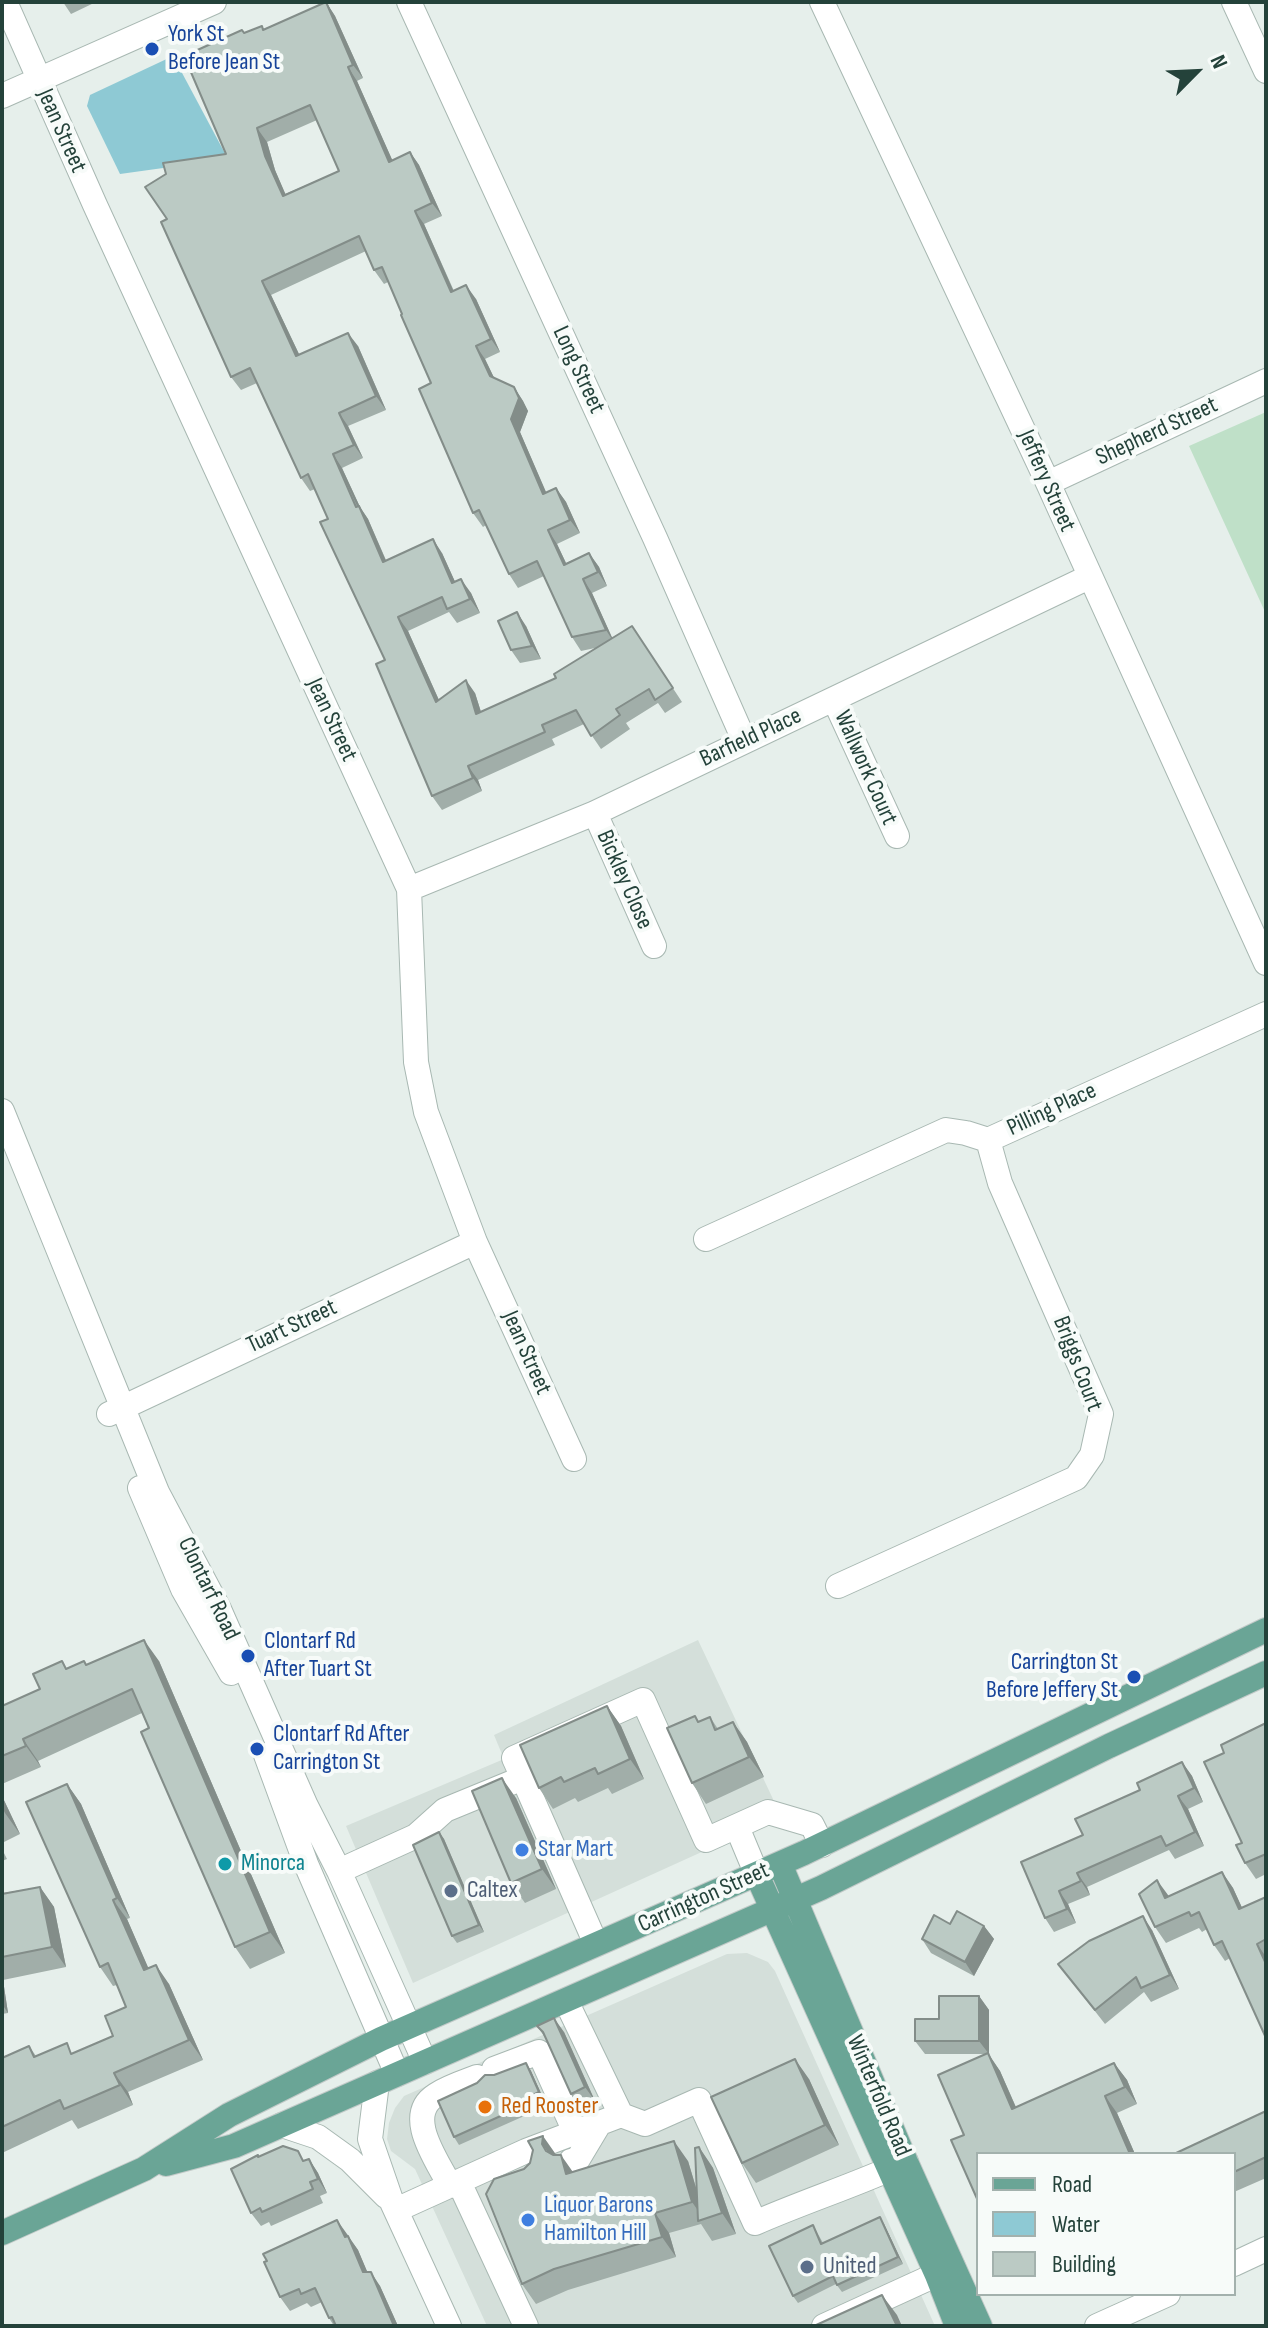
<!DOCTYPE html>
<html>
<head>
<meta charset="utf-8">
<style>
  body { margin:0 }
  #map { position:relative; width:1268px; height:2328px; overflow:hidden; background:#e6efeb; font-family:"Sofia Sans Condensed",sans-serif }
  canvas { display:block }
  .frame { position:absolute; inset:0; border:4px solid #24423a; pointer-events:none }
  .legend { position:absolute; left:976px; top:2152px; width:260px; height:144px; box-sizing:border-box; background:#f7fbf9; border:2px solid #a3b1ad; margin:0; padding:10px 14px; list-style:none; font-size:24px; color:#24423a }
  .legend li { display:flex; align-items:center; gap:16px; height:40px }
  .legend b { width:40px; border:2px solid #a3b1ad }
  .north { position:absolute; left:1156px; top:32px; width:80px; height:80px; -webkit-text-stroke:6px #f7fbf9; paint-order:stroke; rotate:66deg; font-size:22px; font-weight:700; line-height:32px; text-align:center; color:#24423a }
  .north::after { content:''; display:block; margin:auto; width:28px; height:36px; background:#24423a; clip-path:polygon(50% 0,100% 100%,50% 72%,0 100%) }
</style>
</head>
<body>
<div id="map">
<canvas width="1268" height="2328"></canvas>
<div class="frame"></div>
<ul class="legend">
<li><b style="height:10px;background:#6aa596"></b>Road</li>
<li><b style="height:22px;background:#8ec9d4"></b>Water</li>
<li><b style="height:22px;background:#bbcac4"></b>Building</li>
</ul>
<div class="north">N</div>
</div>
<script>
const ctx = document.querySelector('canvas').getContext('2d');
ctx.lineJoin = 'round';
function fillPath(path, color) { ctx.fillStyle = color; ctx.fill(path, 'evenodd'); }
function stroke(path, color, width, dash) { ctx.strokeStyle = color; ctx.lineWidth = width; ctx.lineCap = dash ? 'butt' : 'round'; ctx.setLineDash(dash || []); ctx.stroke(path); }
function write(font, color, halo, rows, align = 'center') {
  ctx.font = font + ' "Sofia Sans Condensed",sans-serif'; ctx.lineWidth = 8; ctx.setLineDash([]); ctx.textBaseline = 'middle'; ctx.strokeStyle = halo; ctx.fillStyle = color; for (const [text, x, y, turn = 0] of rows) {
    ctx.save(); ctx.translate(x, y); ctx.rotate((+turn || 0) * Math.PI / 180); ctx.textAlign = isNaN(turn) ? turn : align; if (halo) ctx.strokeText(text, 0, 0); ctx.fillText(text, 0, 0); ctx.restore();
  }
}
fillPath(new Path2D(`
  M698,1640L781,1816L413,1983L346,1826L504,1759L494,1735Z
  M747,1953L768,1962L775,1971L935,2326H487L415,2169L391,2151L387,2139L389,2123L395,2108L404,2096L727,1954Z`), '#d4dfda');
fillPath(new Path2D(`
  M1266,412V614L1189,446Z`), '#bfe0c8');
fillPath(new Path2D(`
  M173,56L228,159L120,174L87,106L90,95Z`), '#8ec9d4');
const minor = new Path2D(`
  M5,2L95,205L409,889L416,1062L426,1112L475,1242L574,1459
  M409,2L655,538L744,740
  M822,2L1048,483L1266,963
  M1234,2L1266,71
  M2,96L214,2
  M1048,483L1266,381
  M834,699L897,836
  M595,813L654,946
  M409,889L595,813L1089,577
  M2,1111L157,1492L219,1609L306,1806L339,1871L425,2062
  M706,1239L946,1130L966,1133L988,1140L1266,1014
  M109,1414L475,1242
  M140,1488L183,1589L231,1673
  M838,1586L1076,1478L1092,1455L1101,1414L1000,1183L988,1140
  M266,1755L306,1864L397,2074
  M523,1778L514,1758L643,1700L706,1840L768,1812L812,1825L822,1845
  M737,1827L757,1875
  M339,1871L416,1836L445,1810L523,1778L596,1944
  M494,2069L539,2052L575,2132
  M377,2083L370,2139L391,2200L449,2326
  M621,2115L645,2124L699,2100L755,2223C805,2201 856,2185 906,2162
  M282,2125L318,2137L350,2160L386,2196
  M571,2161L578,2159L599,2124
  M459,2182L526,2326
  M450,2186C438,2161 403,2116 436,2095C448,2087 464,2082 477,2077
  M396,2210L526,2151L621,2115L566,2001
  M1234,2264L1266,2249
  M824,2326L953,2267
  M1097,2326L1168,2294`);
const major = new Path2D(`
  M780,1864L906,2162L980,2326
  M757,1875L937,2275L957,2326
  M166,2164L234,2146L821,1888L1109,1746L1266,1673
  M2,2233L144,2169L229,2115L381,2039L804,1853L1266,1630`);
stroke(minor, '#a8b8b2', 26);
stroke(major, '#c2cac8', 26);
stroke(minor, '#fff', 24);
stroke(major, '#6aa596', 24);
fillPath(new Path2D(`
  M63,2H96L71,14Z
  M326,2L335,16L363,78L357,81L392,160L410,152L419,165L442,216L424,224L454,291L476,299L500,352L485,359L494,378L514,387L523,401L528,411L520,432L546,493L556,488L566,502L580,533L557,544L566,563L589,553L599,567L607,586L592,593L612,638L632,626L682,702L665,713L658,703L626,723L630,729L601,749L584,724L552,739L555,745L478,780L482,791L442,810L432,796L385,660L328,519L315,489L310,491L301,478L257,383L241,390L231,377L167,219L226,154L242,30L245,33L262,26L264,29ZM317,120L339,171L285,194L275,170L267,142ZM366,251L374,270L384,284L388,282L402,314L431,383L473,513L483,527L486,525L509,574L518,588L544,576L572,637L581,651L595,648L556,678L481,712L475,693L439,700L408,631L449,612L457,623L480,613L471,593L455,582L442,553L386,560L368,519L360,507L342,468L363,458L348,426L386,410L358,346L299,354L271,295Z
  M526,626L541,659L520,663L511,650Z
  M84,1661L87,1665L159,1661L285,1953L250,1969L235,1947L142,1713L38,1761L41,1767L2,1784V1706L40,1689L67,1668Z
  M607,1706L621,1726L644,1779L612,1794L608,1788L578,1802L575,1798L553,1809L539,1788Z
  M695,1716L699,1722L710,1717L718,1729L733,1722L747,1742L764,1777L706,1804L692,1783Z
  M1266,1723V1874L1256,1879L1245,1863L1242,1843L1224,1753Z
  M1182,1762L1192,1776L1203,1802L1188,1809L1204,1846L1175,1859L1169,1850L1087,1887L1090,1895L1068,1904L1076,1923L1054,1932L1045,1918L1083,1835L1140,1790Z
  M67,1784L81,1804L130,1918L127,1919L148,1968L169,1984L203,2060L128,2092L133,2105L78,2129L72,2120L2,2153V2058L29,2046L36,2056L74,2053L113,2036L126,2007L117,1985L113,1986L100,1967Z
  M2,1796L20,1834L2,1843Z
  M516,1798L556,1889L525,1903L511,1883Z
  M439,1832L444,1839L484,1932L457,1943L452,1936Z
  M2,1849L7,1859L2,1861Z
  M1222,1872L1233,1888L1242,1908L1266,1897V2038L1230,1958L1225,1961L1214,1945L1207,1929L1202,1932L1199,1928L1166,1943L1155,1927L1168,1896Z
  M40,1887L54,1907L66,1967L3,1980L8,2013L2,2014V1890L3,1893Z
  M950,1924L984,1926L994,1939L974,1976L931,1953L922,1939Z
  M1152,1930L1179,1989L1151,2002L1144,1992L1105,2024L1058,1964Z
  M979,1996L989,2010L988,2054L1000,2071L1016,2107L1114,2063L1127,2080L1137,2104L1117,2113L1135,2154H978L964,2135L985,2054H925L915,2041L939,2019Z
  M537,2026L564,2032L595,2101L580,2107L571,2094L546,2039Z
  M526,2063L531,2071L544,2100L527,2108L531,2113L459,2145L454,2137L494,2075Z
  M809,2079L839,2145L756,2183L742,2163Z
  M1266,2111V2178L1234,2192V2154Z
  M699,2147L713,2168L736,2234L712,2241L701,2224L669,2233L676,2257L568,2290L536,2304L522,2284L557,2155L572,2172L688,2161L697,2191Z
  M259,2157L305,2160L309,2159L318,2173L327,2193L320,2196L323,2203L271,2226L269,2222L261,2226L251,2213Z
  M884,2224L903,2264L842,2292L836,2284L798,2303L793,2296L813,2225L823,2243Z
  M347,2234L358,2250L367,2272L380,2286L398,2326H334L329,2318L322,2302L311,2307L307,2303L290,2311L280,2297Z`), '#a1aea9');
fillPath(new Path2D(`
  M326,2L335,16L363,78L353,65Z
  M348,67L357,81L399,175L389,162Z
  M257,128L267,142L275,170L292,209L283,196L265,156Z
  M410,152L419,165L442,216L432,203Z
  M415,211L424,224L460,306L451,292Z
  M262,281L271,295L306,369L296,356Z
  M466,285L476,299L500,352L491,339Z
  M348,333L358,346L386,410L376,396Z
  M476,346L485,359L500,390L490,376Z
  M514,387L523,401L528,411L520,432L553,508L543,494L511,419Z
  M339,413L348,426L363,458L354,445Z
  M333,454L342,468L360,507L368,519L392,575L383,562Z
  M556,488L566,502L580,533L570,520Z
  M548,530L557,544L573,578L564,565Z
  M433,539L442,553L462,597L452,583Z
  M589,553L599,567L607,586L598,572Z
  M461,579L471,593L480,613L470,599Z
  M583,579L592,593L615,644L606,630Z
  M517,612L526,626L541,659L532,646Z
  M398,617L408,631L446,716L436,702Z
  M466,680L475,693L486,728L476,714Z
  M468,766L478,780L482,791L473,778Z
  M144,1640L159,1661L285,1953L270,1932Z
  M607,1706L621,1726L644,1779L630,1759Z
  M733,1722L747,1742L764,1777L749,1757Z
  M23,1739L38,1761L41,1767L26,1746Z
  M1182,1762L1192,1776L1203,1802L1194,1788Z
  M502,1778L516,1798L556,1889L542,1869Z
  M67,1784L81,1804L130,1918L117,1898Z
  M2,1796L20,1834L5,1813L2,1807Z
  M1178,1796L1188,1809L1204,1846L1195,1832Z
  M439,1832L444,1839L484,1932L479,1925Z
  M1222,1872L1233,1888L1250,1925L1239,1909Z
  M1077,1873L1087,1887L1090,1895L1081,1881Z
  M1157,1880L1168,1895L1176,1913L1165,1898Z
  M40,1887L54,1907L66,1967L52,1947Z
  M1059,1891L1068,1904L1076,1923L1067,1909Z
  M113,1900L127,1919L158,1990L144,1970Z
  M1143,1916L1152,1930L1179,1989L1170,1975Z
  M984,1926L994,1939L974,1976L965,1962Z
  M1257,1944L1266,1957V1964Z
  M156,1965L169,1984L203,2060L189,2040Z
  M2,1979L3,1980L8,2013L2,2004Z
  M979,1996L989,2010V2054L979,2041Z
  M554,2018L564,2032L595,2101L585,2087Z
  M988,2053L1000,2071L1024,2126L1012,2109Z
  M795,2059L809,2079L839,2145L825,2125Z
  M526,2063L531,2071L544,2100L539,2092Z
  M1114,2063L1127,2080L1137,2104L1125,2087Z
  M114,2073L128,2092L133,2105L120,2085Z
  M1105,2096L1117,2113L1135,2154H1130Z
  M543,2136L557,2156L556,2164L542,2144Z
  M674,2141L688,2161L705,2218L704,2219L692,2202Z
  M699,2147L713,2168L736,2234L722,2213Z
  M561,2155L575,2175L566,2174Z
  M309,2159L318,2173L327,2193L318,2179Z
  M655,2213L669,2233L676,2257L662,2237Z
  M880,2217L884,2224L903,2264L898,2257Z
  M337,2220L347,2234L354,2251L345,2237Z
  M348,2236L358,2250L373,2285L363,2272Z
  M371,2272L380,2286L398,2326H394Z
  M882,2295L897,2315L902,2326H897Z`), '#838d89');
const building = new Path2D(`
  M326,2L353,65L348,67L389,162L410,152L432,203L415,211L451,292L466,285L491,339L476,346L490,376L514,387L519,398L511,419L543,494L556,488L570,520L548,530L564,565L589,553L598,572L583,579L606,630L572,637L537,561L509,574L479,510L473,513L419,389L431,383L401,315L402,314L382,267L374,270L359,236L262,281L296,356L348,333L376,396L339,413L354,445L333,454L356,507L359,506L383,562L433,539L452,583L461,579L470,599L447,609L442,597L398,617L436,702L466,680L476,714L556,678L554,674L632,626L673,688L655,700L649,689L616,709L620,715L591,736L576,710L542,725L545,732L468,766L473,778L432,796L376,664L385,660L320,522L328,519L308,474L301,478L250,368L231,377L161,222L167,219L145,187L166,174L163,163L226,154L184,56L242,30L244,33L262,26L263,30ZM310,105L339,171L283,196L265,156L257,128Z
  M517,612L532,646L511,650L498,621Z
  M144,1640L270,1932L235,1947L141,1732L149,1728L132,1689L23,1739L26,1746L2,1756V1706L40,1689L33,1674L62,1661L66,1669L84,1661L86,1665Z
  M607,1706L630,1759L598,1774L595,1768L564,1782L561,1777L539,1788L520,1745Z
  M695,1716L698,1722L710,1717L715,1730L733,1722L749,1757L692,1783L667,1728Z
  M1266,1723V1854L1245,1863L1236,1845L1242,1843L1204,1762L1224,1753L1221,1745Z
  M1182,1762L1194,1788L1178,1796L1195,1832L1166,1846L1161,1836L1077,1873L1081,1881L1059,1891L1067,1909L1045,1918L1021,1862L1083,1835L1075,1819L1140,1790L1137,1783Z
  M502,1778L542,1869L511,1883L472,1791Z
  M67,1784L117,1898L113,1900L144,1970L156,1965L189,2040L114,2073L120,2085L64,2109L60,2100L2,2127V2058L29,2046L34,2057L67,2043L71,2054L113,2036L105,2016L126,2007L108,1963L100,1967L26,1802Z
  M439,1832L479,1925L452,1936L413,1845Z
  M1222,1872L1239,1909L1266,1897V1939L1257,1944L1266,1964V2038L1222,1941L1214,1945L1199,1912L1191,1916L1189,1912L1155,1927L1139,1894L1157,1880L1165,1898Z
  M40,1887L52,1947L2,1957V1894Z
  M957,1911L984,1926L965,1962L922,1939L934,1915L950,1924Z
  M1143,1916L1170,1975L1141,1988L1136,1977L1095,2010L1058,1964L1089,1941Z
  M939,1996H979V2041H915V2019H939Z
  M554,2018L585,2087L571,2094L543,2032L537,2026Z
  M988,2053L1012,2109L1114,2063L1125,2087L1105,2096L1130,2154H978V2201L951,2140L964,2135L938,2075Z
  M795,2059L825,2125L742,2163L711,2097Z
  M526,2063L539,2092L522,2100L525,2105L454,2137L438,2101L477,2083L485,2075H494Z
  M1266,2111V2157L1234,2172V2154H1174Z
  M543,2136L542,2144L546,2151L553,2155H561L566,2174L674,2141L692,2202L655,2213L662,2237L554,2269L522,2284L486,2194L494,2179L524,2169L530,2163L533,2150L528,2141Z
  M283,2146L298,2151L303,2161L309,2159L318,2179L310,2182L313,2189L262,2212L260,2208L251,2213L231,2169L258,2155V2157Z
  M699,2147L722,2213L698,2221L695,2148Z
  M880,2217L898,2257L837,2285L833,2276L793,2296L769,2246L813,2225L821,2244Z
  M337,2220L345,2237L348,2236L363,2272H371L394,2326H336L332,2317L329,2318L315,2288L301,2294L299,2289L280,2297L264,2262L267,2261L263,2254Z
  M882,2295L897,2326H814Z`);
fillPath(building, '#bbcac4');
stroke(building, '#838d89', 2);
for (const [x, y, r, color] of [
  [152,49,8,"#1a4fb4"],
  [248,1656,8,"#1a4fb4"],
  [1134,1677,8,"#1a4fb4"],
  [257,1749,8,"#1a4fb4"],
  [522,1850,8,"#3f7fe0"],
  [225,1864,8,"#0f9aa8"],
  [451,1891,8,"#5c6f8a"],
  [485,2107,8,"#e8710a"],
  [528,2220,8,"#3f7fe0"],
  [807,2267,8,"#5c6f8a"]
]) { const dot = new Path2D(); dot.arc(x, y, r, 0, 2 * Math.PI); ctx.fillStyle = color; ctx.fill(dot); stroke(dot, '#f7fbf9', 3); }
write('24px', '#164399', '#f7fbf9', [
  ["York St",168,35],
  ["Before Jean St",168,63],
  ["Clontarf Rd",264,1642],
  ["After Tuart St",264,1670],
  ["Carrington St",1118,1663,"right"],
  ["Before Jeffery St",1118,1691,"right"],
  ["Clontarf Rd After",273,1735],
  ["Carrington St",273,1763]
], 'left');
write('24px', '#24423a', '#f7fbf9', [
  ["Jean Street",61,131,66],
  ["Long Street",578,370,65],
  ["Shepherd Street",1157,432,-25],
  ["Jeffery Street",1046,481,66],
  ["Jean Street",331,720,65],
  ["Barfield Place",751,738,-25],
  ["Wallwork Court",865,768,66],
  ["Bickley Close",624,880,66],
  ["Pilling Place",1052,1110,-25],
  ["Tuart Street",292,1327,-25],
  ["Jean Street",526,1353,66],
  ["Briggs Court",1077,1364,69],
  ["Clontarf Road",208,1589,64],
  ["Carrington Street",704,1898,-24],
  ["Winterfold Road",878,2096,67]
]);
write('24px', '#366cbe', '#f7fbf9', [
  ["Star Mart",538,1850],
  ["Liquor Barons",544,2206],
  ["Hamilton Hill",544,2234]
], 'left');
write('24px', '#0d838f', '#f7fbf9', [
  ["Minorca",241,1864]
], 'left');
write('24px', '#4e5e75', '#f7fbf9', [
  ["Caltex",467,1891],
  ["United",823,2267]
], 'left');
write('24px', '#c56008', '#f7fbf9', [
  ["Red Rooster",501,2107]
], 'left');
</script>
</body>
</html>
